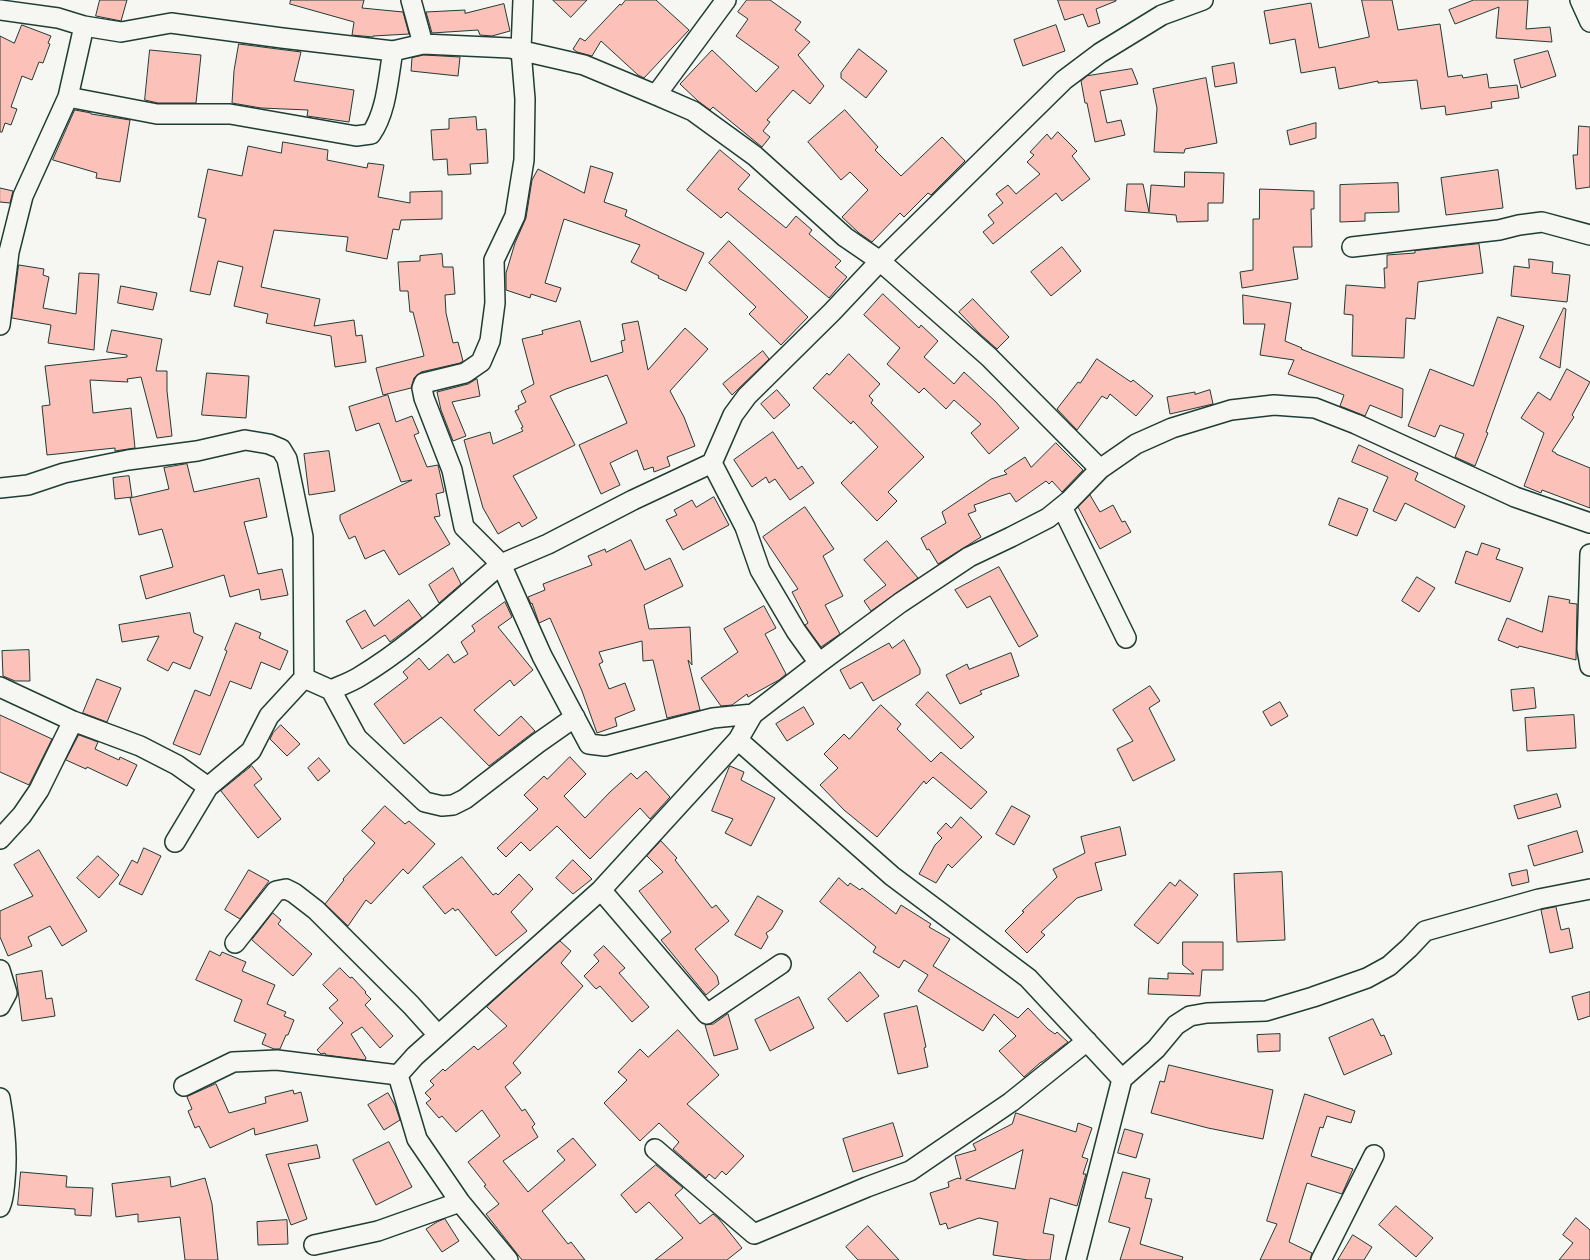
<!DOCTYPE html>
<html>
<head>
<meta charset="utf-8">
<style>
  body { margin:0 }
  canvas { display:block; background:#f6f6f2 }
</style>
</head>
<body>
<canvas width="1590" height="1260"></canvas>
<script>
const ctx = document.querySelector('canvas').getContext('2d');
ctx.lineJoin = 'round';
function fillPath(path, color) { ctx.fillStyle = color; ctx.fill(path, 'evenodd'); }
function stroke(path, color, width, dash) { ctx.strokeStyle = color; ctx.lineWidth = width; ctx.lineCap = dash ? 'butt' : 'round'; ctx.setLineDash(dash || []); ctx.stroke(path); }
const building = new Path2D(`
  M100,0H127L121,21L96,16Z
  M291,0H364L362,8L403,12L409,34L373,36V37L352,35L354,22L290,4Z
  M553,0H587L571,17Z
  M626,0H656L689,30L644,78L638,75L601,41L592,56L577,52L573,49L580,38L585,41L620,4L621,5Z
  M747,0H770L801,22L795,30L810,42L798,55L824,86L810,104L793,90L767,120L770,122L763,131L770,137L762,147L713,107L710,110L698,101L680,84L712,50L756,92L779,67L736,36L748,19L738,12Z
  M1058,0H1116V1L1096,9L1100,23L1088,27L1083,14L1065,20Z
  M1362,0H1392L1398,30L1440,24L1448,77L1462,75L1463,78L1487,74L1489,88L1517,85L1519,98L1491,102L1492,108L1446,115L1445,106L1421,109L1417,80L1378,83V81L1339,89L1335,67L1301,73L1295,39L1270,44L1264,11L1311,3L1319,48L1369,37Z
  M1474,0H1528L1526,29L1550,27L1552,42L1496,38L1499,7L1455,24L1449,10Z
  M504,4L510,31L492,36L480,35L478,30L432,33L426,12L465,10V13Z
  M22,25L51,36L48,43L50,44L43,63L39,62L32,80L22,76L11,107L17,109L11,125L5,123L2,132H0V36L14,43Z
  M1056,25L1065,51L1023,66L1014,40Z
  M239,44L301,52L294,81L354,90L349,122L307,116L308,110L261,108L232,103L234,71Z
  M859,49L887,71L866,98L841,78V73Z
  M150,50L201,55L196,103H158L145,100Z
  M1548,51L1556,76L1521,88L1514,60Z
  M424,55L460,57L458,76L411,71L412,58Z
  M1234,63L1237,83L1215,87L1212,67Z
  M1132,69L1138,84L1100,91L1107,123L1121,120L1125,135L1095,142L1087,103H1085L1081,81L1087,76Z
  M1206,78L1217,143L1185,149L1184,153L1154,152L1157,108L1153,89Z
  M75,110L91,113V114L130,120L120,182L96,178L97,173L53,160Z
  M845,110L878,147L875,150L901,176L942,137L965,161L931,195L928,193L904,217L900,213L872,242L859,233L842,217L868,190L850,172L841,180L808,142Z
  M476,117L477,130L486,129L488,163L470,164L471,174L448,175L447,159L433,160L431,130L449,129V119Z
  M1316,123V138L1290,145L1287,131Z
  M1579,126L1590,127V187L1576,189L1573,155H1577Z
  M1058,132L1077,151L1072,156L1090,179L1062,201L1056,193L993,244L983,232L994,223L988,215L1003,203L996,194L1008,185L1016,194L1040,174L1027,162L1034,155L1030,152L1047,134L1051,139Z
  M283,142L328,150L327,160L367,168L368,163L384,165L378,197L410,203V192L442,191V219L401,220L399,230L393,229L387,259L346,251L348,237L274,230L261,287L320,299L314,326L354,320L356,336L362,335L366,362L335,367L331,336L266,323L268,314L234,306L243,267L218,261L210,295L190,291L206,219L198,217L208,169L242,176L248,146L281,153Z
  M720,150L750,175L738,189L786,228L796,216L812,230L809,234L841,261L835,267L847,277L829,298L727,212L721,218L687,190Z
  M591,166L613,173L604,202L627,210L625,216L704,253L686,291L658,278L659,276L631,262L640,245L564,219L545,283L561,288L556,302L531,294L530,298L506,290V273L515,243L526,218L532,180L538,169L584,193Z
  M1498,170L1503,208L1446,215L1441,178Z
  M1185,172L1224,173L1223,203H1208V221L1177,222L1176,215L1125,211L1127,184H1143L1149,212L1151,185L1184,187Z
  M1398,183L1399,212L1365,213V221L1340,222V185Z
  M0,188L13,191L10,203L0,202Z
  M1260,189L1314,191V209H1311L1312,247H1293L1298,279L1242,288L1240,272L1253,270V219H1259Z
  M729,241L808,317L781,345L749,314L756,307L709,263Z
  M1479,244L1483,273L1418,282L1415,319L1406,318L1404,358L1352,356L1353,315L1344,314L1346,285L1385,288L1384,268H1387V255L1415,253V251Z
  M1062,247L1081,271L1051,296L1031,272Z
  M442,254L443,267H453L455,294L445,295L446,313L453,343L458,342L463,361L460,363L421,372L414,378L411,388L383,395L376,368L424,356L413,312H410L408,291H400L398,262L420,261V256Z
  M1529,259L1553,262L1552,273L1570,275L1567,302L1511,296L1514,266L1529,268Z
  M19,265L44,269L43,275L49,277L43,308L76,314L79,273L99,274L94,350L48,343L51,325L12,318Z
  M121,286L157,293L153,310L118,303Z
  M883,294L919,328L921,325L938,341L924,357L954,384L964,372L996,402L1019,428L989,454L971,433L981,424L954,400L946,409L924,388L919,393L887,364L900,348L864,315Z
  M1243,295L1291,303L1285,341L1302,348L1301,349L1403,389L1402,418L1370,405L1365,416L1340,406L1344,395L1288,374L1294,360L1260,355L1265,324H1244Z
  M973,299L1009,337L997,349L979,333L959,312Z
  M1564,308L1566,309L1560,368L1540,358Z
  M1498,317L1524,326L1486,432L1488,433L1475,466L1455,457L1464,434L1440,425L1435,437L1408,426L1430,369L1473,386Z
  M580,321L591,362L623,352L621,341L625,340L622,324L638,321L648,370L685,328L708,349L670,391L684,417L695,446L667,457L670,466L654,472L653,467L644,470L637,450L610,463L620,485L601,494L579,445L627,423L607,375L566,389L550,396L575,445L513,476L537,518L522,527L519,522L498,534L483,508L464,440L490,432L493,444L523,431L521,428L523,427L515,411L519,409L518,406L526,402L521,391L534,384L522,339L543,334L542,331Z
  M112,330L162,339L156,371H167V391L172,436L157,438L141,377L127,379L128,382L90,380L93,413L131,408L135,448L115,451V448L47,455L42,406L50,405L45,366L127,357V355L107,352Z
  M763,351L769,359L732,395L723,384Z
  M849,354L880,384L869,396L873,400L871,403L924,457L888,492L897,501L877,521L841,483L878,447L853,421L851,424L813,388L827,373L829,375Z
  M1097,359L1131,382L1133,380L1153,396L1136,416L1110,394L1107,399L1102,396L1077,430L1057,409L1078,382L1080,383Z
  M1567,369L1590,382L1572,415L1574,417L1552,451L1556,453V454L1590,468V508L1542,490L1541,493L1524,486L1544,433L1521,418L1538,392L1550,400Z
  M207,373L249,376L246,418L202,415Z
  M477,379L480,396L452,402L466,436L453,441L441,410L437,392L468,384Z
  M777,390L790,405L774,419L761,404Z
  M1210,390L1213,404L1170,414L1167,397L1195,392V394Z
  M388,395L396,422L412,416L419,433L414,435L427,467L438,465L444,492L436,494L440,516L434,517L450,544L399,575L384,550L365,559L355,536L349,539L340,520V515L412,480L401,482L379,423L356,431L349,407Z
  M773,432L798,469L802,466L814,483L790,500L775,479L769,483L766,477L752,487L734,460Z
  M1056,443L1083,470L1062,492L1052,481L1049,484L1046,481L1016,502L1010,493L974,505L976,511L968,514L981,537L938,564L929,549L927,550L921,538L946,523L942,512L991,479L1007,474L1004,471L1025,457L1031,467Z
  M1359,445L1418,473L1415,480L1465,506L1455,528L1405,503L1396,521L1373,511L1388,477L1352,462Z
  M329,451L335,491L309,495L304,454Z
  M187,464L194,492L259,478L267,517L244,522L258,574L282,569L288,595L261,600L259,589L230,597L224,575L146,599L140,576L173,567L162,529L139,535L130,498L169,489L164,468Z
  M129,476L132,497L115,499L113,478Z
  M1090,495L1100,512L1113,505L1122,522L1125,521L1131,532L1100,549L1078,507Z
  M714,497L729,525L683,550L666,520L677,515L674,510L692,500L696,507Z
  M1339,498L1368,509L1357,536L1329,525Z
  M805,507L834,549L823,556L843,596L825,605L840,634L821,647L805,625L808,623L792,592L798,589L763,537Z
  M631,540L645,570L670,558L683,586L644,605L649,629L690,627L692,665L688,660L700,710L667,718L653,660L643,661L642,641L599,652L603,662L599,664L609,689L625,683L635,710L615,718L617,726L597,733L582,691L550,618L539,623L532,603L531,604L528,597L545,590L543,584L592,565L588,556L605,549L606,552Z
  M887,541L918,578L871,611L864,601L886,585L864,560Z
  M1482,543L1500,549L1496,559L1523,568L1510,602L1455,583L1466,551L1477,555Z
  M999,567L1038,636L1019,647L990,596L967,608L955,590Z
  M453,568L461,584L439,603L429,585Z
  M1417,577L1435,588L1419,612L1402,601Z
  M1549,596L1570,600L1569,603L1577,604L1576,660L1519,646L1518,648L1498,640L1507,618L1542,632Z
  M409,600L422,618L390,642L385,635L362,649L346,621L365,610L374,626Z
  M505,602L512,617L498,627L533,670L514,686L510,680L474,710L499,736L521,716L535,731L489,766L441,717L404,744L374,704L408,678L403,672L419,658L429,670L448,654L454,663L468,654L461,642L475,631L472,626Z
  M764,606L776,628L765,634L786,674L779,680L748,697L747,694L732,705L721,706L701,678L738,652L724,629Z
  M190,613L194,633L203,637L190,669L173,662L168,671L147,660L159,636L122,642L119,625Z
  M236,623L261,633L259,638L288,651L280,670L261,662L251,689L230,681L200,755L173,744L195,690L210,696L227,651L225,650Z
  M904,640L920,669V674L873,701L862,682L850,689L840,670L889,643L892,648Z
  M29,650L30,681H15L3,676L2,651Z
  M1011,653L1019,676L980,691L982,694L960,704L946,675L967,664L969,669Z
  M97,679L121,688L107,722L83,713Z
  M1150,686L1160,701L1149,708L1175,760L1133,781L1117,749L1133,741L1113,710Z
  M1534,688L1536,708L1513,711L1511,690Z
  M928,692L974,737L961,749L916,705Z
  M1280,702L1288,716L1271,726L1263,712Z
  M881,705L901,724L897,729L931,762L941,752L987,792L971,809L933,777L926,784L924,781L877,837L844,810L820,785L838,768L824,754L844,734L849,739Z
  M804,707L814,724L787,741L776,724Z
  M0,715L52,739L29,785L0,772Z
  M1574,715L1576,748L1527,751L1525,718Z
  M281,725L300,744L287,756L270,739L273,733Z
  M79,735L98,742L95,749L119,760L120,757L137,765L127,786L87,767L86,769L66,760Z
  M570,757L586,774L564,796L585,818L610,792L631,773L637,779L646,771L670,797L650,819L640,808L590,859L557,826L530,851L521,842L506,857L497,848L538,809L524,795L544,776L547,779Z
  M319,758L330,771L318,781L308,768Z
  M252,766L262,779L254,785L281,819L258,838L221,791Z
  M730,766L744,772L741,780L775,798L751,846L725,833L733,819L712,811Z
  M1557,794L1561,807L1518,819L1514,806Z
  M385,806L405,824L409,821L435,844L408,874L403,869L371,904L366,900L348,926L325,904L344,880L343,879L375,843L362,831Z
  M1012,806L1030,816L1014,845L996,834Z
  M961,817L982,837L952,868L948,864L936,883L919,874L935,845L942,838L937,833L946,823L951,828Z
  M1120,827L1126,855L1095,863L1102,890L1077,898L1041,932L1045,935L1027,953L1005,931L1024,912L1022,911L1057,877L1053,869L1085,853L1081,837Z
  M1577,831L1583,852L1534,866L1528,846Z
  M661,841L677,858L675,860L712,908L716,905L729,921L695,949L717,976L719,984L706,995L661,940L671,932L639,891L663,872L647,856Z
  M144,848L161,856L142,895L119,884L132,860L137,863Z
  M39,850L87,931L62,946L50,926L28,937L32,946L8,956L0,937V911L33,896L14,865Z
  M98,856L119,875L99,898L77,878Z
  M462,857L493,895L496,893L498,895L519,874L533,889L511,912L527,931L496,956L458,909L455,911L453,908L445,914L423,887Z
  M573,860L592,879L573,894L556,878Z
  M249,870L269,881L240,919L225,910Z
  M1527,870L1529,882L1512,886L1509,874Z
  M1282,872L1285,940L1237,942L1234,874Z
  M839,878L848,886L850,883L860,890L862,888L896,914L901,905L931,924L929,927L950,939L933,966L1018,1018L1028,1008L1048,1029L1055,1034L1057,1032L1068,1042L1042,1062H1041L1024,1077L999,1051L1016,1036L994,1014L983,1031L918,991L928,975L904,960L899,968L873,952L876,947L820,902Z
  M1180,880L1198,895L1158,944L1134,925L1170,882L1175,886Z
  M758,896L783,911L772,929L766,933L768,937L761,949L735,935Z
  M1556,907L1561,930L1569,928L1573,948L1550,953L1541,910Z
  M273,913L281,920L278,924L312,954L293,976L252,940Z
  M560,941L571,951L561,963L583,986L513,1063L521,1073L505,1087L522,1111L525,1109L535,1124L532,1127L538,1137L503,1161L528,1192L565,1160L557,1151L573,1138L596,1165L542,1211L568,1244L571,1242L585,1260H522L486,1214L499,1204L484,1186L486,1185L468,1162L500,1136L482,1110L456,1132L442,1116L439,1118L426,1103L431,1099L425,1093L434,1085L430,1081L443,1069L445,1071L474,1046L478,1050L507,1026L487,1007Z
  M1183,942H1223V970H1202L1200,996L1148,994L1149,978L1168,979V973L1194,974L1183,965Z
  M604,946L625,968L619,973L649,1007L632,1022L600,986L596,989L584,976L599,961L594,955Z
  M210,951L220,956L222,952L246,962L242,971L275,985L267,1004L286,1012L284,1016L294,1020L288,1035H286L280,1049H274L262,1044L266,1034L234,1021L242,1000L196,980Z
  M340,968L350,978L352,977L366,992L365,993L371,999L365,1005L393,1036L380,1048L362,1027L351,1034L366,1058L365,1060L326,1055L325,1053L321,1054L317,1050L343,1023L329,1008L338,1000L323,985Z
  M42,971L46,999L52,998L55,1016L22,1021L16,975Z
  M860,972L879,996L847,1022L828,999Z
  M1590,992V1016L1578,1020L1572,997Z
  M799,997L814,1028L770,1051L755,1020Z
  M917,1006L926,1047L924,1048L928,1067L898,1074L884,1014Z
  M728,1014L738,1049L714,1056L705,1025L713,1024Z
  M1373,1019L1381,1036L1384,1035L1392,1054L1344,1075L1329,1038Z
  M678,1030L719,1075L687,1104L744,1156L726,1175L722,1171L715,1179L709,1174L706,1178L673,1149L679,1142L659,1123L640,1141L604,1103L627,1080L618,1072L640,1049L648,1057Z
  M1280,1034V1051L1258,1052L1257,1035Z
  M1169,1065L1273,1090L1263,1139L1208,1128L1151,1113L1160,1081L1164,1082Z
  M216,1084L229,1113L266,1103L265,1097L293,1090L294,1094L301,1092L308,1121L255,1135L254,1128L210,1148L199,1126L195,1128L188,1111L192,1109L187,1097Z
  M388,1093L395,1105L400,1120L384,1130L368,1105Z
  M1305,1094L1355,1111L1351,1123L1327,1116L1323,1128L1320,1127L1311,1156L1353,1169L1342,1194L1307,1183L1289,1242L1312,1253L1310,1260H1260L1277,1224L1267,1221Z
  M1016,1113L1076,1132L1078,1123L1092,1128L1082,1157L1088,1159L1083,1174H1086L1077,1206L1050,1198L1043,1233L1054,1235L1050,1260H1028L993,1255L998,1222L979,1218L948,1229L946,1223L940,1225L930,1193L949,1187L948,1182L958,1178L961,1179L955,1156L976,1150L973,1144L1012,1124ZM1023,1150L1015,1189L966,1180Z
  M893,1123L903,1156L853,1172L843,1139Z
  M1125,1129L1143,1134L1136,1158L1118,1153Z
  M389,1142L412,1187L376,1205L353,1160Z
  M317,1145L320,1158L288,1164L307,1219L291,1225L266,1155Z
  M656,1165L683,1188L675,1195L700,1224L713,1214L719,1219L742,1248L727,1260H655L683,1238L649,1202L636,1213L621,1195Z
  M21,1172L67,1176L66,1187L93,1188L91,1216L75,1215V1209L18,1205Z
  M1123,1172L1150,1179L1145,1198L1152,1199L1140,1244L1183,1257L1182,1260H1120L1130,1228L1109,1222Z
  M170,1177L171,1187L205,1178L212,1204L218,1260H185L180,1217L138,1222V1214L116,1217L112,1184Z
  M1396,1206L1433,1238L1416,1257L1379,1225Z
  M1576,1218L1590,1230V1260H1559L1573,1243L1563,1235Z
  M445,1219L459,1241L442,1252L426,1229L437,1222Z
  M287,1220L288,1244L258,1245L257,1222Z
  M868,1226L899,1260H858L846,1247Z
  M1353,1235L1372,1247L1364,1260H1338Z`);
fillPath(building, '#fcc1b9');
stroke(building, '#1f3d34', 1);
const minor = new Path2D(`
  M411,0L423,44
  M1203,0L1162,15L1100,53L1064,80L880,261L832,312L747,396L733,415L712,463L633,500L548,544L501,564L542,656L589,744L605,746L713,718L753,714L819,663L900,603L969,557L1011,537L1048,518L1069,501L1100,469L1136,444L1172,428L1231,410L1274,405L1315,408L1356,424L1515,497L1590,523
  M1580,0L1590,22
  M0,10L58,18L84,26L121,32L171,23L282,38L393,51L423,44L510,48L584,65L656,95L693,111L755,156L845,237L880,261L989,357L1100,469
  M656,95L726,0
  M68,97L157,114H230L356,136L371,134C387,111 388,78 393,51
  M1352,247L1499,230L1519,225L1542,222L1590,235
  M0,325L9,252L23,196L68,97L84,26
  M712,463L745,527L760,570L796,631L819,663
  M0,488L28,485L64,473L128,460L197,451L245,440L269,444L281,449L287,459L303,537L304,678L331,690L357,738L425,802L442,806L453,805L465,799L538,743L575,717
  M1062,507L1126,638
  M1590,554L1587,649L1590,666
  M0,687L73,721L140,746L177,765L208,787
  M331,690C340,686 351,682 359,677C411,646 455,603 501,564L464,527L452,470L424,398L422,388L424,383L465,373L481,362L490,341L495,303L494,260L515,216L524,160L525,99L521,50L523,0
  M753,714L738,740L892,876L1028,978L1122,1079
  M0,839L22,815L39,790L73,721
  M175,842L208,787L251,751L269,716L304,678
  M601,890L707,1014L781,964
  M235,943L276,891L286,889L294,893L316,910L411,1005L438,1035
  M0,970L7,993L0,1006
  M184,1086L233,1062L277,1060L398,1075
  M0,1098C5,1126 8,1152 5,1180C4,1190 4,1198 0,1207
  M655,1149L754,1234L867,1187L910,1171L1011,1102L1087,1041
  M314,1245L378,1231L460,1202
  M508,1260L460,1202L417,1139L398,1075L415,1056L601,890L738,740
  M1076,1260L1122,1079L1156,1049L1176,1025L1190,1016L1207,1013L1266,1011L1313,997L1367,978L1389,966L1409,948L1425,931L1539,899L1590,889
  M1321,1260L1374,1155`);
stroke(minor, '#1f3d34', 22);
stroke(minor, '#f6f6f2', 19);
</script>
</body>
</html>
